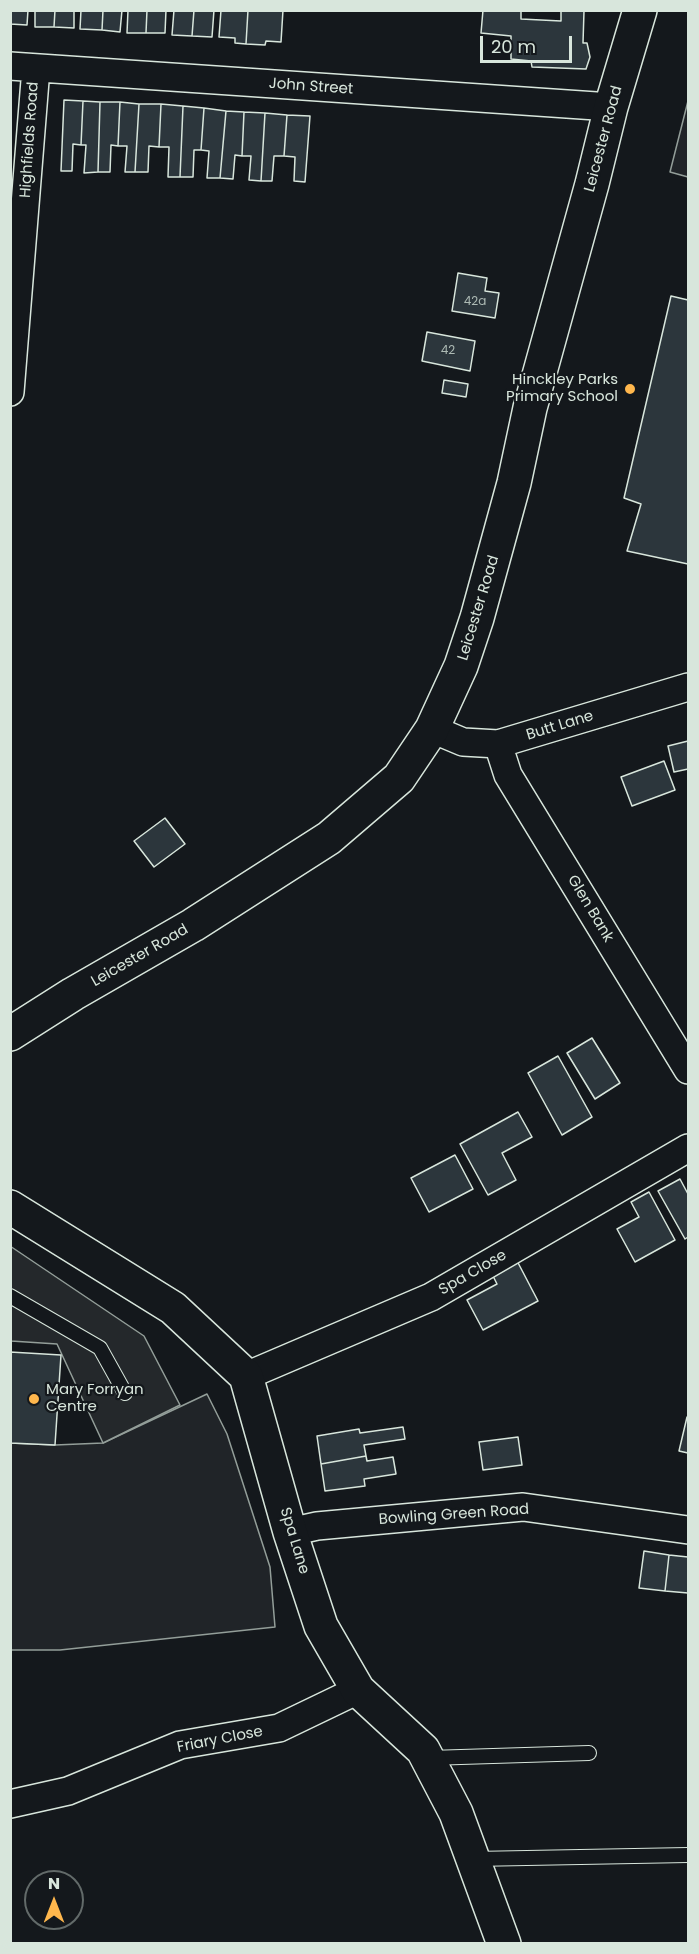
<!DOCTYPE html>
<style>
body{margin:0}
#map{position:relative;width:699px;height:1954px;overflow:hidden;background:#14181c;font-family:Poppins,sans-serif}
canvas{display:block}
.frame{position:absolute;inset:0;border:12px solid #d8e6dc;pointer-events:none}
.north{position:absolute;left:24px;top:1870px;width:60px;height:60px;box-sizing:border-box;background:#14181c;border:2px solid #626a69;border-radius:50%;rotate:0deg;font-size:16px;font-weight:700;line-height:24px;text-align:center;color:#d8e6dc}
.north::after{content:'';display:block;margin:auto;width:21px;height:27px;background:#ffb74d;clip-path:polygon(50% 0,100% 100%,50% 72%,0 100%)}
.scale{position:absolute;left:480px;top:36px;width:92px;height:27px;box-sizing:border-box;border:3px solid #d8e6dc;border-top:0;padding-left:8px;font-size:18px;line-height:21px;white-space:nowrap;color:#d8e6dc;-webkit-text-stroke:4px #14181c;paint-order:stroke}
</style>
<div id="map">
<canvas width="699" height="1954"></canvas>
<div class="frame"></div>
<div class="north">N</div>
<div class="scale">20 m</div>
</div>
<script>
const c = document.querySelector('canvas').getContext('2d');
c.lineJoin = 'round';
function fillPath(path, color) {
  c.fillStyle = color;
  c.fill(path, 'evenodd');
}
function stroke(path, color, width, dash) {
  c.strokeStyle = color;
  c.lineWidth = width;
  c.lineCap = dash ? 'butt' : 'round';
  c.setLineDash(dash || []);
  c.stroke(path);
}
function drawText(font, color, halo, rows, align = 'center') {
  c.font = font + ' Poppins,sans-serif';
  c.lineWidth = 4.5;
  c.setLineDash([]);
  c.textBaseline = 'middle';
  c.strokeStyle = halo;
  c.fillStyle = color;
  for (const [text, x, y, turn = 0] of rows) {
    c.save();
    c.translate(x, y);
    c.rotate((+turn || 0) * Math.PI / 180);
    c.textAlign = isNaN(turn) ? turn : align;
    if (halo) c.strokeText(text, 0, 0);
    c.fillText(text, 0, 0);
    c.restore();
  }
}
const green = new Path2D(`
 M688 101V177L670 172Z
 M207 1394 227 1434 270 1567 275 1627 60 1650H11L10 1443 55 1445 103 1443Z`);
fillPath(green, '#202428');
stroke(green, '#939e99', 1.5);
const parking = new Path2D(`
 M10 1246 144 1336 180 1405 103 1443 57 1344 11 1341Z`);
fillPath(parking, '#24282b');
stroke(parking, '#939e99', 1.5);
const building = new Path2D(`
 M10 10H28L27 25 10 24Z
 M35 10H55L54 27H35Z
 M55 10H74V28L54 27Z
 M81 10H103L102 30 80 29Z
 M103 10H122L120 32 102 30Z
 M128 10H147L146 33H127Z
 M147 10H166L165 33H146Z
 M174 10H194L192 36 172 35Z
 M194 10H214L212 37 192 36Z
 M221 10H248L246 44 235 43V38L219 37Z
 M248 10H283L281 42 266 41 265 45 246 44Z
 M483 10H521V19L561 21V10L584 11 583 43H587L590 57 586 69 532 67 531 61 511 59V36L481 33Z
 M64 100 83 101 81 145 73 144 72 171H61Z
 M83 101 100 102 98 172 84 173 86 145H81Z
 M100 102H120L118 146 111 145 110 172H98Z
 M120 102 139 104 135 172H125L127 146H118Z
 M139 104H161L159 147 149 146 148 172H135Z
 M161 104 183 106 180 177H168L169 147H159Z
 M183 106 204 108 201 150H194L193 177H180Z
 M204 108 226 111 220 178H207L209 151 201 150Z
 M226 111 244 112 242 156 235 155 233 179 220 178Z
 M244 112 265 113 261 181 249 180 251 156H242Z
 M265 113 287 115 284 156H274L272 181H261Z
 M287 115 310 116 305 182 294 181 295 157 284 156Z
 M458 273 487 278 485 291 499 293 495 318 452 311Z
 M671 296 688 300V564L627 551 641 504 624 498Z
 M427 332 475 341 470 371 422 361Z
 M444 380 468 384 466 397 442 393Z
 M688 741V769L674 772 668 746Z
 M664 761 675 790 632 806 621 777Z
 M165 818 185 844 154 867 134 841Z
 M592 1038 620 1083 595 1099 567 1053Z
 M558 1056 592 1117 562 1135 528 1073Z
 M518 1112 532 1137 502 1153 516 1180 488 1195 460 1144Z
 M455 1155 473 1189 429 1212 411 1178Z
 M680 1179 688 1194V1237L685 1239 658 1191Z
 M649 1192 675 1240 635 1262 617 1229 639 1217 631 1202Z
 M515 1257 538 1301 483 1330 467 1300 497 1284 490 1270Z
 M10 1352 61 1355 55 1445 10 1443Z
 M687 1417H688V1453L679 1451Z
 M403 1427 405 1439 364 1445 366 1456 321 1464 317 1436 359 1429 360 1433Z
 M518 1437 522 1465 483 1470 479 1442Z
 M366 1456 367 1461 393 1457 396 1474 364 1479 365 1486 325 1491 321 1464Z
 M644 1551 669 1555 665 1591 639 1588Z
 M669 1555 688 1557V1593L665 1591Z`);
fillPath(building, '#2c363c');
stroke(building, '#d8e6dc', 1.5);
const lane = new Path2D(`
 M10 1296 100 1348 125 1393
 M429 1758 589 1753
 M473 1859 688 1855`);
const street = new Path2D(`
 M10 66 611 107
 M10 392 36 68
 M432 729 463 742 498 744 688 687
 M498 744 508 775 688 1070
 M246 1376 431 1297 688 1148
 M290 1532 317 1526 523 1507 688 1530
 M10 1804 68 1791 180 1745 279 1728 358 1690`);
const secondary = new Path2D(`
 M10 1034 73 994 193 925 329 838 399 778 432 729 461 666 477 618 514 483 530 408 592 184 611 107 640 10
 M10 1207 173 1308 246 1376 290 1532 321 1626 358 1690 423 1750 456 1813 504 1944`);
stroke(lane, '#d8e6dc', 16);
stroke(street, '#d8e6dc', 30);
stroke(secondary, '#d8e6dc', 36);
stroke(lane, '#14181c', 14);
stroke(street, '#14181c', 27);
stroke(secondary, '#14181c', 33);
for (const [x, y, r, color] of [
 [630,389,6,"#ffb74d"],
 [34,1399,6,"#ffb74d"]
]) {
  const dot = new Path2D();
  dot.arc(x, y, r, 0, 2 * Math.PI);
  c.fillStyle = color;
  c.fill(dot);
  stroke(dot, '#14181c', 2);
}
drawText('12px', '#adbab4', null, [
 ["42a",475,302],
 ["42",448,351]
]);
drawText('15px', '#d8e6dc', '#14181c', [
 ["John Street",311,87,4],
 ["Leicester Road",604,139,-75],
 ["Highfields Road",30,140,-86],
 ["Leicester Road",479,608,-73],
 ["Butt Lane",560,726,-17],
 ["Glen Bank",590,909,59],
 ["Leicester Road",140,956,-30],
 ["Spa Close",473,1273,-30],
 ["Bowling Green Road",454,1515,-4],
 ["Spa Lane",294,1541,73],
 ["Friary Close",220,1740,-11]
]);
drawText('15px', '#d8e6dc', '#14181c', [
 ["Hinckley Parks",618,380],
 ["Primary School",618,397],
 ["Mary Forryan",46,1390,"left"],
 ["Centre",46,1407,"left"]
], 'right');
</script>
